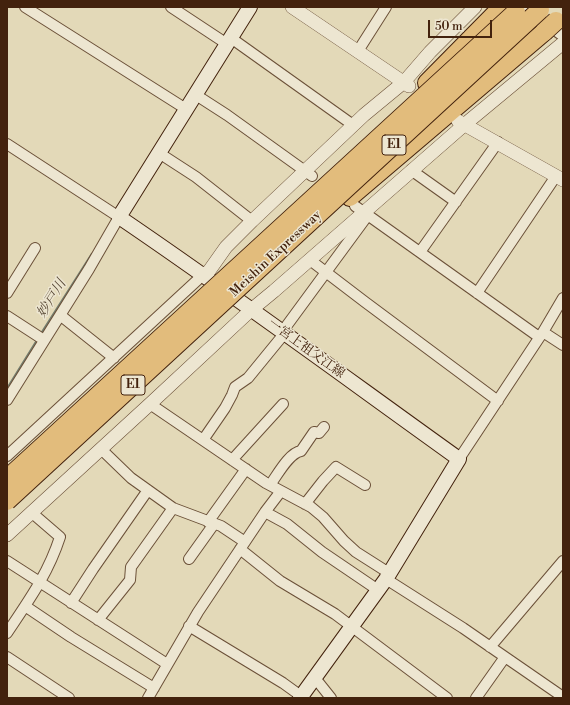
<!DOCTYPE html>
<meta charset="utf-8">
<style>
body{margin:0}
#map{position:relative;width:570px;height:705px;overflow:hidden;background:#e3d9b8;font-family:"Libre Bodoni",serif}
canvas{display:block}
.frame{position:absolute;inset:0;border:8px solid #43220d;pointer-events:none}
.scale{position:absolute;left:428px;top:20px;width:64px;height:18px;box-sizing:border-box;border:2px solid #43220d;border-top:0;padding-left:5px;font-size:12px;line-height:14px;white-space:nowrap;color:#43220d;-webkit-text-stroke:3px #ede6d1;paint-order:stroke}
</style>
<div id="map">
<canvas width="570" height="705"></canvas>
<div class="frame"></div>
<div class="scale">50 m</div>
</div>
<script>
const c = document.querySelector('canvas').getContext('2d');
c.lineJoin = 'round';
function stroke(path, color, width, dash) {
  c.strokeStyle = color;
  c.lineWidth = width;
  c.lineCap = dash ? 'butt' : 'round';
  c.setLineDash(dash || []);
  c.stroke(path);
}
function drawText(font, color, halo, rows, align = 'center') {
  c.font = font + ' "Libre Bodoni","Noto Serif JP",serif';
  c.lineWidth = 3;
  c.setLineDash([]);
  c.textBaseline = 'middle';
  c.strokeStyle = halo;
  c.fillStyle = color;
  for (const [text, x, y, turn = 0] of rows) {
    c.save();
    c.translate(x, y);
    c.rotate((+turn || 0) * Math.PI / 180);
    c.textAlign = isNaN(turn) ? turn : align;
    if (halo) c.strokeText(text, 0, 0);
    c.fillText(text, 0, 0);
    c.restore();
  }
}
stroke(new Path2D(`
 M41 334 92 254
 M7 389 38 339`), '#747d6e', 2.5);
const minor = new Path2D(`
 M25 7 186 109
 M171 7 227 44
 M522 7 563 36
 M231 38 353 125
 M358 51 386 7
 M196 95 227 115 312 176
 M7 144 119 217 89 269 7 400
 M159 153 196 177 252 221
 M411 170 456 202
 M355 206 539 337
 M420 252 498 142
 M310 260 365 302 498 401
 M7 293 35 248
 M477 293 556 176
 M60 315 114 358
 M7 316 44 340
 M282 332 368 215
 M543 332 563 345
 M150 404 266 483 311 507 323 517 344 541 356 552 389 573
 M203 440 225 408 232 395 235 387 248 378 284 334
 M101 449 131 478 173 508 221 526 245 542
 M7 456 204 274
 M459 459 543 332 563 298
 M232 460 283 404
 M270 485C278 474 289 453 301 451L314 432 319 433 324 427
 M305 504 323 481 336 467 365 485
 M265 512 287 524 322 552 378 590
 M208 522 246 469
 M240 549 280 581 335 614 447 698
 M189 559 214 524
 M7 561 167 664
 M386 579 463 628 563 697
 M71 603 93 569 148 490
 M25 606 71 637 154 688
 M98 620 130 580 131 567 173 508
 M189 626 283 683 301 696
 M7 633C29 600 48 574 60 537L31 512
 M490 647 563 561
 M7 657 69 698
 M315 678 331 698
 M148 698 198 612 265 512 281 491
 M476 698 505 657`);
const tertiary = new Path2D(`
 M292 7 409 86
 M458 121 563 180
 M204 274 209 271 226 247 252 221 364 115 404 82 430 52 475 7
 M7 535 150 404 251 310 274 291 464 125 563 43`);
const secondary = new Path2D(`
 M250 7 119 217C234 295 346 378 459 459L386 579 300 698`);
const motorway = new Path2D(`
 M427 83 502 7
 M350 197 544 32`);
stroke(minor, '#6b5038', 12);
stroke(tertiary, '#6b5038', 14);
stroke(secondary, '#43220d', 16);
stroke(motorway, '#43220d', 20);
stroke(minor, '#ede6d1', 10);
stroke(tertiary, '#ede6d1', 13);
stroke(secondary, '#ede6d1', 14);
stroke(motorway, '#e2bc7c', 18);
const motorwayBridge = new Path2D(`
 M544 32 556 21
 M7 479 516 12
 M7 501 540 10`);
stroke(motorwayBridge, '#43220d', 20, []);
stroke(motorwayBridge, '#e2bc7c', 18);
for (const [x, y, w] of [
 [394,145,24],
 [133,385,24]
]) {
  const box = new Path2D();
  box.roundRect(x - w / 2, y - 10, w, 20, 3);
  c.fillStyle = '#ede6d1';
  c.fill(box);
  stroke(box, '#43220d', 1);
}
drawText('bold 12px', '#43220d', null, [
 ["E1",394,145],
 ["E1",133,385]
]);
drawText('13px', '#43220d', '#ede6d1', [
 ["Meishin Expressway",276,254,-43],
 ["一宮上祖父江線",306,349,36]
]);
drawText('italic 14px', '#584835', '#ede6d1', [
 ["妙戸川",52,299,-58]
]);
</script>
